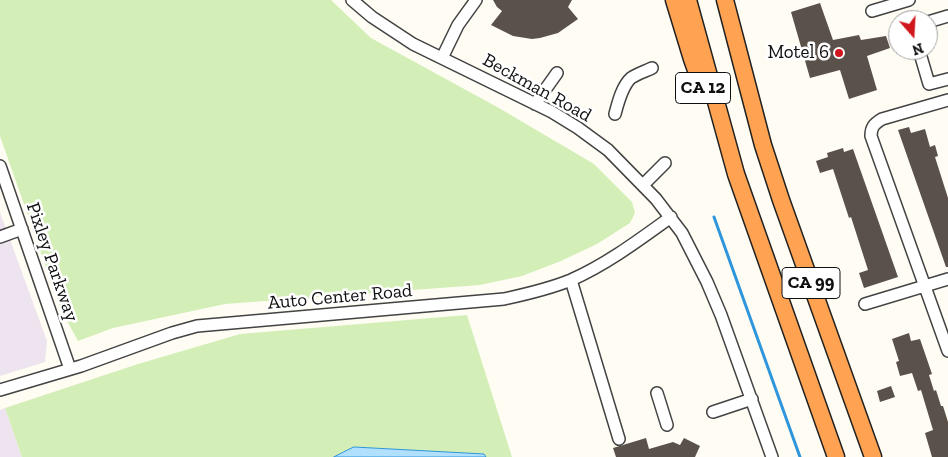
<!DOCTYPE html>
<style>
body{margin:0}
#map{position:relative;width:948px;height:457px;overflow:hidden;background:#fffdf3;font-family:"Zilla Slab",serif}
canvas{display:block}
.north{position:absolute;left:888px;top:10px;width:50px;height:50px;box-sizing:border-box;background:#fff;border:1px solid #9f9f9f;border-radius:50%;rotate:161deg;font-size:14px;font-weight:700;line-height:20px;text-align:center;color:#101010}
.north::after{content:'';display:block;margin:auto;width:18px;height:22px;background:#d1171e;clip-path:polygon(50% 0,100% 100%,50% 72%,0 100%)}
</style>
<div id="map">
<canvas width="948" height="457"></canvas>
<div class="north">N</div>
</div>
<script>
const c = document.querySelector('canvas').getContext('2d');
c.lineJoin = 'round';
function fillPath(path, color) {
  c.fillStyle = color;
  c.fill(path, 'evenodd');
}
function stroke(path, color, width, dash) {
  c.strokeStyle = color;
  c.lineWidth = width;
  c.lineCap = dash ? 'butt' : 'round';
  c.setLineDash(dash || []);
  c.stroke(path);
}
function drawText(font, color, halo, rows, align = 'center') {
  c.font = font + ' "Zilla Slab",serif';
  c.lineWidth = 5;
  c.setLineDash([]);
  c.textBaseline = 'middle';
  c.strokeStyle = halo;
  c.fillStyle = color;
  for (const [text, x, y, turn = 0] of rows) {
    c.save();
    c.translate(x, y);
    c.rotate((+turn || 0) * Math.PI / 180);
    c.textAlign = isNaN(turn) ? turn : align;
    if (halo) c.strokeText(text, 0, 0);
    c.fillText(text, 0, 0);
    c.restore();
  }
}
fillPath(new Path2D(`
 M0 212 47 341 45 362 0 376Z
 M5 408 22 457H0V410Z`), '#eee4ef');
fillPath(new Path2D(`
 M0 0H331L371 38 499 108 594 164 632 202 635 213 630 223 597 244 561 261 522 276 480 285 225 304 113 328 78 341 61 310 0 136Z
 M467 315 512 457H22L5 408 138 364 240 334Z`), '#d3efb7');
const water = new Path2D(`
 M354 447 484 454 486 457H334Z`);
fillPath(water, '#b1e0fd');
stroke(water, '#2f96dc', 1);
stroke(new Path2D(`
 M714 217 800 457`), '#2f96dc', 3);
fillPath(new Path2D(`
 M493 0H572L568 7 578 19 558 33 540 38 532 39 513 36 491 25 502 11 497 7Z
 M820 3 833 40 859 35 861 40 886 36 890 48 867 56 877 90 849 99 840 70 810 78 791 12Z
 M909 127 911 133 925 129 930 147 935 145 938 156 935 157 948 198V267H946L898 130Z
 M843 148 844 152 853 149 898 277 864 288 859 273 868 270 851 217 849 218 833 169 820 173 816 161 828 157 827 153Z
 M909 333 911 341 920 339 932 374 929 375 934 391 936 390 941 406H943L948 422V457H932L925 433 933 430 921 390 918 391 912 373 900 376 896 362 899 361 892 339Z
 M891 386 895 397 880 402 877 391Z
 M646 438 649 449 673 442 680 445 684 438 700 446 695 457H616L613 448Z`), '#5a514b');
const minor = new Path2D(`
 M352 0 372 17 413 44 552 112 578 128 608 150 656 199 682 233 707 282 721 315 772 457
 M872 11 909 0
 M928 22 948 16
 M919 50 929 84 948 79
 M442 58 458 25 476 0
 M948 100 882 119C874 124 871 127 871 136L948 351
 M535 104 557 73
 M615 114C618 103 622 86 631 78 637 74 646 71 652 68
 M0 166 70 369
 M643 185 665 163
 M0 237 22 229
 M571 280 619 439
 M865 304 948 279
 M0 390 81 366 172 333 197 326 504 299C527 294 549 289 571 280 607 264 639 240 671 217
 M657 393 667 425
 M713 412 752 399`);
const highway = new Path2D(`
 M674 0 692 59 701 84
 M688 0 736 174 836 457
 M725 0 763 145 781 200 873 457`);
stroke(minor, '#434343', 14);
stroke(highway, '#212121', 19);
stroke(minor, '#fff', 11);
stroke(highway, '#ffa251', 16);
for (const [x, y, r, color] of [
 [839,53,5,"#d1171e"]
]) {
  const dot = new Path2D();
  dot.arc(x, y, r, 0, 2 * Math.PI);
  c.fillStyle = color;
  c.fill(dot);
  stroke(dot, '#fff', 2);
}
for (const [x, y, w] of [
 [703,88,55],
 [811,283,58]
]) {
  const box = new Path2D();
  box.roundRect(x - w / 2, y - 15.5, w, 31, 4);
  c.fillStyle = '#fff';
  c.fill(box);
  stroke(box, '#101010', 1);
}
drawText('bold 18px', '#101010', null, [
 ["CA 12",703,88],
 ["CA 99",811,283]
]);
drawText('19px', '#101010', '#fff', [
 ["Motel 6",829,53]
], 'right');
drawText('19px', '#101010', '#fff', [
 ["Beckman Road",537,88,29],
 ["Pixley Parkway",52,262,71],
 ["Auto Center Road",340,297,-5]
]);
</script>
